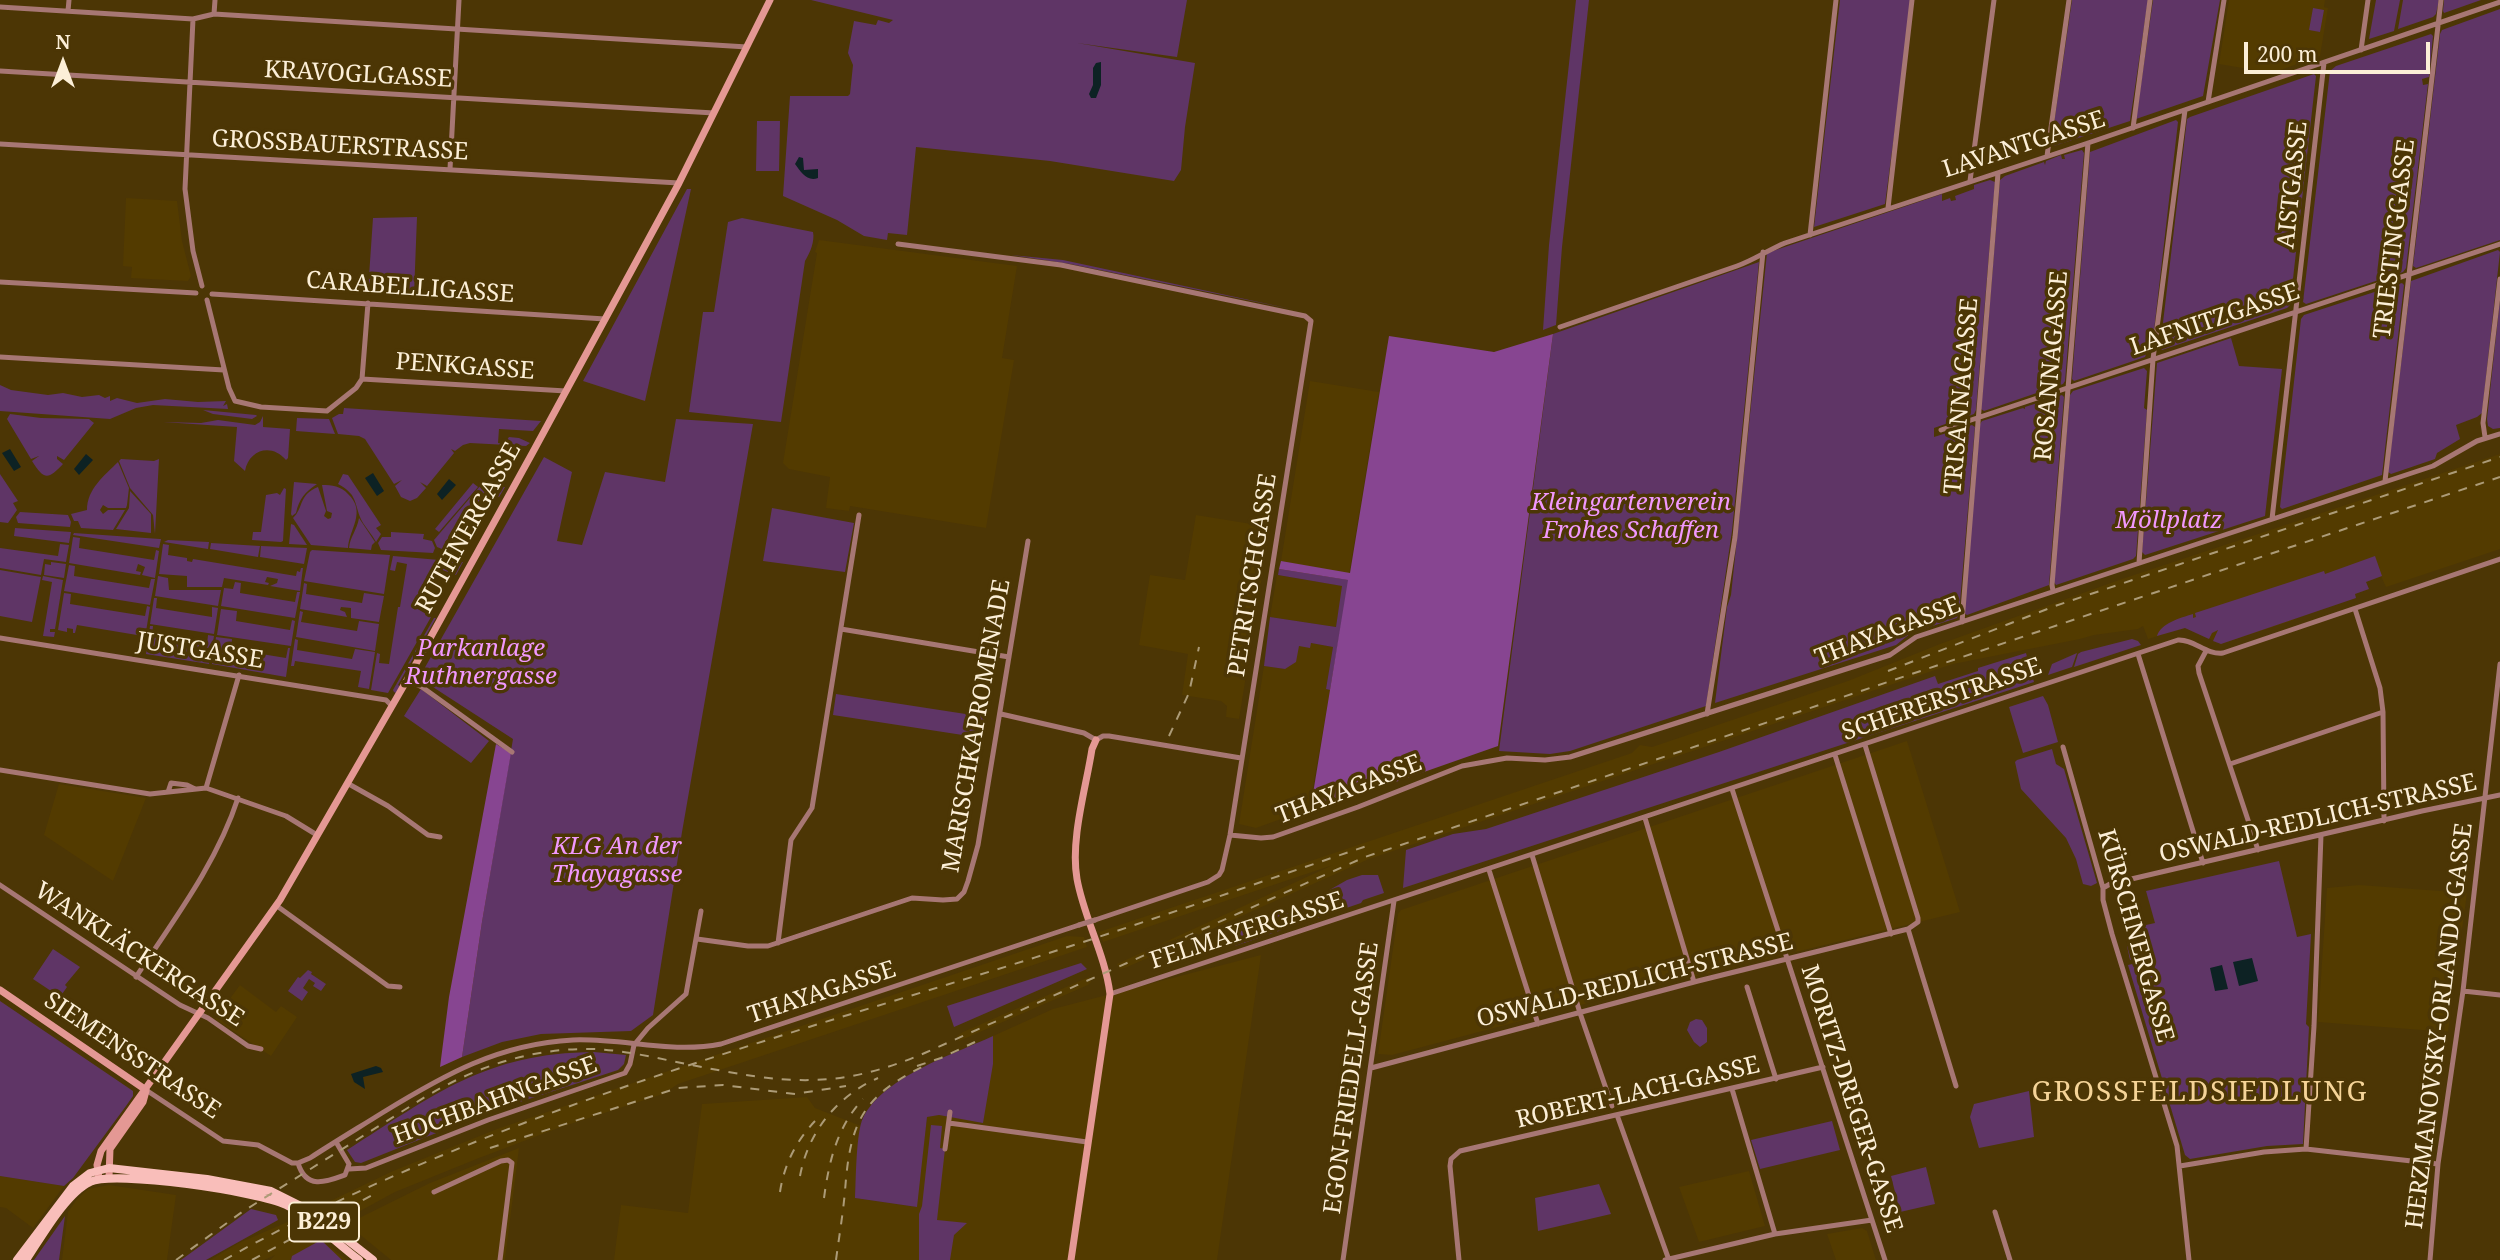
<!DOCTYPE html>
<meta charset="utf-8">
<style>
body{margin:0}
#map{position:relative;width:2500px;height:1260px;overflow:hidden;background:#4c3605;font-family:"Noto Serif",serif}
canvas{display:block}
.north{position:absolute;left:28px;top:28px;width:70px;height:70px;-webkit-text-stroke:5px #4c3605;paint-order:stroke;rotate:0deg;font-size:19px;font-weight:700;line-height:28px;text-align:center;color:#fcefd7}
.north::after{content:'';display:block;margin:auto;width:24px;height:32px;background:#fcefd7;clip-path:polygon(50% 0,100% 100%,50% 72%,0 100%)}
.scale{position:absolute;left:2244px;top:42px;width:186px;height:32px;box-sizing:border-box;border:4px solid #fcefd7;border-top:0;padding-left:9px;font-size:21px;line-height:24px;white-space:nowrap;color:#fcefd7;-webkit-text-stroke:5px #4c3605;paint-order:stroke}
</style>
<div id="map">
<canvas width="2500" height="1260"></canvas>
<div class="north">N</div>
<div class="scale">200 m</div>
</div>
<script>
const c = document.querySelector('canvas').getContext('2d');
c.lineJoin = 'round';
function fillPath(path, color) {
  c.fillStyle = color;
  c.fill(path, 'evenodd');
}
function stroke(path, color, width, dash) {
  c.strokeStyle = color;
  c.lineWidth = width;
  c.lineCap = dash ? 'butt' : 'round';
  c.setLineDash(dash || []);
  c.stroke(path);
}
function drawText(font, color, halo, rows, align = 'center') {
  c.font = font + ' "Noto Serif",serif';
  c.lineWidth = 7;
  c.setLineDash([]);
  c.textBaseline = 'middle';
  c.strokeStyle = halo;
  c.fillStyle = color;
  for (const [text, x, y, turn = 0] of rows) {
    c.save();
    c.translate(x, y);
    c.rotate((+turn || 0) * Math.PI / 180);
    c.textAlign = isNaN(turn) ? turn : align;
    if (halo) c.strokeText(text, 0, 0);
    c.fillText(text, 0, 0);
    c.restore();
  }
}
fillPath(new Path2D(`
 M2229 0H2325L2324 7 2328 8 2320 56 2272 73 2219 64Z
 M126 198 177 201 182 241 191 276 188 281 131 278 132 267 123 266Z
 M819 240 1017 266 1002 358 1014 360 986 528 850 506 849 511 826 508 830 477 789 469 783 463 817 253 815 252Z
 M1310 381 1379 392 1349 574 1281 561Z
 M2500 454V549L2386 587 2381 576 2366 582 2369 589 2355 594V596L2293 618 2294 620 2221 644 2185 628 2148 639 2143 626 2138 629 2094 635 2080 639 1953 664 1369 859 1125 968 1120 969 1117 964 1333 865 1112 939 1103 942 1099 932 1632 753 1640 745 1652 747 1848 681 1940 644 2122 579Z
 M1196 515 1270 527 1239 719 1226 717 1227 706 1221 701 1182 695 1188 654 1139 645 1150 575 1185 580Z
 M1277 575 1343 586 1336 627 1270 617Z
 M1311 643 1333 647 1326 689 1330 690 1309 809 1256 828 1239 824 1264 666 1285 669 1299 646Z
 M1907 741 1960 912 1611 997 1392 1055 1378 1054 1398 914 1401 910Z
 M59 784 146 798 113 881 44 835Z
 M2359 885 2467 893 2448 1032 2318 1022 2327 888Z
 M1067 936 1084 937 1087 947 678 1084 663 1094 561 1127 479 1158 395 1192 340 1222 320 1206 393 1171 497 1129Z
 M1261 955 1217 1260H614L621 1205 688 1213 702 1104 807 1097 815 1108 861 1126 855 1198 916 1207 927 1117 939 1115 956 1117 993 1064V1036L1053 1009Z
 M1089 977 1091 982 1088 985 959 1041 957 1036 963 1032Z
 M240 985 276 1012 281 1006 297 1017 271 1056 215 1019Z
 M519 1148 505 1260H391L347 1224 430 1183Z
 M1749 1171 1765 1226 1699 1242 1679 1187Z
 M0 1176 64 1186 33 1228 6 1208 0 1207Z
 M109 1185 176 1195 167 1260H62L68 1212 77 1199 88 1189Z
 M292 1220 317 1242 321 1240 347 1260H270L275 1255 264 1260H210L239 1243Z
 M1862 1228 1867 1231 1876 1260H1836L1827 1234Z`), '#533b00');
fillPath(new Path2D(`
 M811 0H1187L1177 57 1077 43 1195 63 1185 127 1181 170 1174 181 1050 161 916 147 907 235 888 233 887 240 864 236 837 220 783 196 790 96H848L850 94 853 65 848 53 854 21 876 25 878 20 889 23 893 20Z
 M1576 0H1589L1562 247 1556 325 1543 330 1549 245Z
 M1840 0H1912L1885 204 1814 227Z
 M2072 0H2148L2130 121 2054 146 2051 144Z
 M2153 0H2220L2203 96 2136 119Z
 M2376 0H2400L2394 31 2369 39Z
 M2403 0H2439L2436 14 2433 17 2398 29Z
 M2444 0H2481L2444 13 2443 11Z
 M2313 8 2324 10 2320 32 2309 30Z
 M2500 9V240L2416 268 2413 266 2440 34 2442 30Z
 M2431 34 2433 36 2429 77 2422 79 2423 85 2428 84 2406 268 2403 272 2306 304 2303 302 2330 71 2336 66Z
 M2314 74 2316 76 2290 305 2287 308 2162 350 2160 348 2187 119 2190 117Z
 M2176 120 2178 122 2152 348 2148 349 2145 357 2074 381 2072 379 2090 152Z
 M757 121H780L779 171H756Z
 M2082 150 2084 153 2065 381 2063 384 1984 411 1981 409 2000 180 2005 176 2044 162 2045 165 2046 161 2061 155 2062 159H2065L2064 155Z
 M1990 180 1995 182 1976 410 1974 414 1934 428V437L1972 425 1975 427 1959 614 1957 618 1911 633 1896 645 1715 703 1727 607 1731 595 1767 253 1942 194V201L1950 198 1951 201 1956 200 1955 196 1974 189V185Z
 M687 189H691L645 401 583 381Z
 M417 217 414 294 368 291 373 218Z
 M742 218 813 232C815 241 810 253 805 261L781 422 689 412 703 312H714L728 222Z
 M2498 250 2500 252 2482 413 2477 417 2456 425 2460 439 2437 453 2435 459 2391 474 2388 472 2411 281Z
 M1011 255 1063 260 1296 310 1070 264Z
 M1759 262 1732 531 1706 706 1570 751 1550 754 1499 751 1553 334Z
 M2402 283 2404 285 2382 475 2282 509 2280 507 2301 319 2304 315Z
 M2500 299V428L2493 429 2488 426 2487 419Z
 M2231 338 2239 366 2282 369 2265 516 2145 555 2142 552 2157 363Z
 M2144 368 2147 371 2144 408 2147 410 2136 556 2133 559 2056 585 2054 582 2070 395 2073 391Z
 M0 385 11 390 48 395 63 393 82 397 99 395 105 398 110 396V401L117 398 137 403 165 399 198 402 226 401 223 406 227 404 228 409 153 405 136 408 110 419 0 411Z
 M2062 395 2064 397 2049 585 1967 615 1964 613 1980 424 1982 421 2023 408 2025 409V407Z
 M344 408 541 421 533 431 499 429 498 443 504 444 509 437 519 438 530 443 526 446 470 443 463 445 455 451 451 449 454 453 427 486 420 482 426 488 417 498 410 501 401 497 395 486 402 480 394 484 365 439 359 436 338 434 332 418 339 414H343Z
 M203 410 256 415 257 416 252 419 213 414Z
 M10 414 41 418 89 419 94 423 64 460 57 456V459L63 464C48 480 44 480 32 461L39 456 31 459 7 419Z
 M263 416V427L290 429 288 458 286 460C272 443 249 449 245 471L234 461 237 427 163 422 201 423 218 420 255 425 260 422Z
 M297 418 329 419 335 434 296 431Z
 M676 419 753 424 682 832 653 1015 631 1031 541 1034 502 1042 462 1057 482 922 513 739 419 678 544 457 572 472 557 541 582 545 605 472 665 482Z
 M121 459 154 461 159 459 155 534 153 515 130 488 119 461Z
 M118 462 129 488 127 505 126 508H108L103 505 100 510 103 514 108 510H125L113 530 81 528 78 521H74L71 514 87 510C87 489 104 476 118 462Z
 M0 474 18 501 13 503 17 510 8 523 0 522Z
 M343 474 348 475 381 525 376 528 381 534 376 542C372 534 363 525 360 517 354 500 356 494 338 484Z
 M294 482 317 484C305 492 299 499 296 513L292 516 291 514Z
 M473 483 478 487 439 532 435 529Z
 M322 485C332 485 341 486 348 494 367 512 349 529 348 548L311 545 293 518C304 508 298 495 318 487L326 511 324 516 328 519 331 518 332 513 327 511Z
 M481 485 505 487 499 497 485 494 445 542 450 554H442V549L437 547 434 540Z
 M284 488 286 489 283 541 281 542 252 540 253 532H261L266 495 277 493 280 495Z
 M130 491 151 514V533L116 529 129 508Z
 M772 508 854 523 845 572 763 561Z
 M20 512 68 515 71 522 70 527 18 523 16 517Z
 M359 518 375 542 372 545 371 550 349 548C350 537 357 530 359 518Z
 M291 524 294 525 307 545 289 544Z
 M15 528 71 532 69 543 14 536Z
 M391 532 424 534 423 539 432 541 435 548 433 553 381 550 378 543 382 537H391Z
 M74 533 160 539H161L159 548 73 535Z
 M73 537 80 538 79 548 154 560 156 550 159 551 155 578 142 575 145 567 138 564 136 571 141 572 140 575 69 563Z
 M168 540 209 542 208 549 164 542Z
 M211 543 260 546 258 557 210 549Z
 M60 544 69 545 66 562 44 559 41 575 0 568V548L58 556Z
 M163 544 169 545 168 555 187 558V561L192 562 193 559 296 576 297 571 300 572 301 568H303L300 591 270 586 277 583 278 579 267 577 265 582 269 583 268 585 224 578 222 587H187V576L159 574Z
 M261 546 307 548 304 564 260 557Z
 M312 550 390 555 384 594 304 581 310 552Z
 M393 556 463 562 456 575 440 569 416 608 431 617 388 693 371 690 377 653 380 654 379 663 389 664 398 607H400L407 564 397 562 395 571 390 570Z
 M2375 556 2382 576 2366 582 2369 589 2355 594 2356 598 2221 644 2213 641 2218 630 2212 633 2209 639 2185 628 2157 636C2161 623 2180 618 2193 614V618L2196 617 2195 613 2324 571 2325 574Z
 M51 562 66 564 64 578 44 575 45 564 51 565Z
 M69 565 75 566 74 576 149 588 151 579H155L150 605 64 591Z
 M1279 569 1349 580 1330 690 1326 689 1333 647 1311 643 1310 648 1299 646 1296 662 1285 669 1264 666 1270 617 1336 627 1342 586 1278 575Z
 M0 570 41 577 32 622 0 616Z
 M43 576 63 580 55 629H50V632H55L54 637 43 636 52 582 42 580Z
 M158 576 168 578 169 590H221L218 606 155 596Z
 M235 582 241 583 240 593 295 602 297 592H300L295 618 221 606 224 588 233 589Z
 M304 583 307 584 306 594 362 603 364 593 384 596 379 622 351 618V608L341 607 340 610 345 612 347 617 300 609Z
 M64 593 71 594 70 604 145 616 147 606 150 607 144 644 143 636 77 625 75 633H73V629L67 628V632L58 630Z
 M154 598H157L156 608 212 617V607L218 608 214 634 150 624Z
 M221 609 237 611 236 621 290 630 292 620 295 621 291 646 217 635Z
 M300 611 303 612 301 622 357 631 359 621 379 624 375 651 296 637Z
 M434 618H436L398 685 400 686 396 693 394 692 393 690Z
 M150 626H153L152 636 207 645 208 635 214 636 209 664 146 654Z
 M216 637 232 639 231 649 286 658 288 648H290L286 677 212 664Z
 M295 639 298 640 297 650 352 659 355 649 375 652 369 689 358 687 361 671 295 661 294 666H291Z
 M2132 639 2138 641 2141 645 2074 667 2078 654 2081 652Z
 M2026 653 2034 682 1403 888 1406 850 1453 834 1486 829 1719 752 1935 676 1938 684 1978 671V668Z
 M2077 653 2072 667 2048 675 2052 664Z
 M421 689 489 741 471 763 404 716Z
 M836 694 985 717 982 738 833 715Z
 M2043 696 2048 705 2058 742 2023 753 2009 707Z
 M2052 749 2056 764 2064 769 2097 883 2091 886 2083 884 2076 859 2066 838 2021 789 2015 762 2017 760Z
 M2279 861 2297 937 2311 934 2306 1024 2309 1027 2303 1144 2267 1146 2190 1159 2185 1155 2128 965 2150 960 2155 984H2158L2152 955 2130 960 2127 946 2149 941 2148 937 2140 939 2137 927 2155 923 2146 891Z
 M1362 875H1378L1384 893 1363 900 1361 903 1235 946V934L1275 914 1289 913 1347 880Z
 M53 949 80 967 65 985 67 987 60 997 33 979Z
 M1081 963 1087 969 954 1027 947 1006Z
 M308 970 312 972 311 974 326 984 321 991 313 986 315 983 309 979 303 988 308 992 302 1001 288 991 298 977 300 978Z
 M0 1001 133 1091V1096L126 1106 73 1178 64 1186 0 1176Z
 M1696 1019 1702 1020 1707 1028V1042L1700 1047 1694 1042 1687 1030 1690 1022Z
 M993 1036V1064L983 1123 939 1115 927 1117 917 1207 855 1198C856 1180 856 1132 863 1118 883 1077 954 1054 993 1036Z
 M594 1052 626 1055 624 1064 618 1070 489 1112 361 1163 355 1162 347 1150C434 1095 485 1053 594 1052Z
 M2029 1091 2034 1137 1979 1148 1970 1117 1974 1104Z
 M1832 1121 1840 1150 1760 1169 1751 1140Z
 M931 1125 942 1126 940 1148 945 1149 937 1220 967 1223 954 1235 950 1260H919V1214L922 1206Z
 M1926 1167 1935 1204 1900 1212 1891 1176Z
 M1599 1184 1611 1214 1538 1231 1535 1198Z
 M251 1209 276 1215 278 1220 206 1260H181Z
 M65 1216 59 1260H34Z
 M321 1240 342 1260H291L292 1256Z`), '#5f3566');
fillPath(new Path2D(`
 M1553 334 1498 746 1310 812 1348 580 1279 569 1281 561 1350 573 1389 336 1494 352Z
 M496 744 511 753 482 922 462 1057 440 1067 449 997Z`), '#874591');
fillPath(new Path2D(`
 M1101 62V85L1096 98H1091L1089 94 1093 85V68L1096 63Z
 M799 157 803 158 804 170 818 169V178C807 182 801 172 795 164Z
 M10 449 21 467 14 471 2 453Z
 M86 454 93 460 79 475 74 469Z
 M373 473 384 491 377 496 365 478Z
 M449 479 456 485 442 500 437 494Z
 M2252 958 2258 981 2239 986 2233 962Z
 M2222 965 2228 989 2215 991 2210 968Z
 M376 1066 381 1068 383 1072 363 1077 365 1089 354 1082 351 1074Z`), '#0d2224');
stroke(new Path2D(`
 M0 7 193 19 214 14 747 47
 M68 11 69 0
 M214 14 215 0
 M193 19 185 189 193 251 202 286
 M2361 50 2368 0
 M0 71 714 113
 M2208 102 2224 0
 M2133 128 2150 0
 M0 144 679 183
 M2047 156 2069 0
 M450 169 459 0
 M1970 181 1994 0
 M1888 208 1912 0
 M1810 235 1836 0
 M898 244 1061 265 1305 316 1311 321 1230 835 1222 870 1219 875 1208 882 1095 920
 M0 282 196 293
 M212 294 605 319
 M207 300 229 388 235 401 261 407 327 411 356 388 362 379 368 303
 M1560 327 1737 266C1754 260 1768 250 1785 243L2088 143 2500 2
 M0 357 224 370
 M362 379 566 391
 M1941 430 2500 244
 M2485 437 2483 423 2500 279
 M2385 481 2441 0
 M2272 519 2324 63
 M2139 563 2153 359 2185 110
 M2053 591 2052 585 2088 143
 M2355 609 2380 688 2383 712 2384 821
 M1962 622 1998 173
 M841 629 1009 657
 M0 638 386 700 391 705
 M2206 651 2198 666 2199 673 2258 850
 M2138 654 2203 863
 M407 680 422 687 512 752
 M1001 714 1084 733 1096 740 1103 736H1109L1241 758
 M1707 714 1735 537 1763 252
 M2063 747 2103 888V900L2112 934 2177 1146 2189 1260
 M1835 755 1891 934
 M2230 764 2383 712
 M0 770 150 794 206 788 286 816 317 835
 M347 783 388 806 428 835 440 837
 M206 788 239 675
 M1732 789 1885 1260
 M168 792 171 783 187 785 195 789
 M1645 818 1694 982
 M1230 835 1261 838 1273 837 1358 807 1462 766 1507 758 1545 760 1570 757 1890 655 1916 637 2433 466 2477 441 2500 434
 M1532 855 1580 1013 1612 1106
 M1489 870 1538 1024
 M0 885 180 1005 208 1018 248 1046 261 1049
 M2103 888 2110 884 2422 811 2500 795
 M277 906 388 986 400 987
 M1908 929 1956 1086
 M697 939 748 946H768L912 898 943 900 957 899 964 892 968 881 978 845 1028 541
 M778 943 791 840 812 808 859 515
 M136 977C173 921 217 863 238 798
 M1747 987 1776 1079
 M2463 991 2500 995
 M1110 994 2178 640C2194 639 2206 655 2223 653L2500 559
 M634 1045 648 1028 686 994 701 911
 M1371 1068 1698 981 1908 929 1918 922V918L1865 745
 M1732 1089 1775 1234
 M146 1090 223 1141 258 1145 292 1163H298L310 1158C333 1143 358 1128 382 1113 444 1075 498 1044 573 1040 623 1038 671 1054 721 1044L1079 925
 M1617 1115 1669 1260
 M949 1123 1087 1142
 M945 1149 950 1112
 M2306 1149 2314 1026 2321 835
 M298 1163C306 1190 326 1182 345 1175L349 1164 336 1142
 M2180 1166 2264 1152 2306 1149 2438 1164
 M349 1169 366 1168 488 1120 625 1073 630 1064 634 1045
 M434 1192 501 1161 508 1160 512 1163 500 1260
 M1995 1212 2010 1260
 M1343 1260 1394 901
 M1459 1260 1450 1166 1451 1159 1460 1151 1823 1067
 M1665 1260 1775 1234 1872 1220
 M2430 1260 2438 1164 2463 991 2500 664`), '#a77774', 5);
stroke(new Path2D(`
 M0 990 146 1090
 M109 1177 110 1149 143 1102 146 1091
 M99 1178 97 1165 101 1151 280 900 407 680 534 450 679 183 770 0
 M1071 1260 1110 994C1105 954 1084 918 1077 879 1070 840 1086 788 1092 749L1096 740`), '#e49894', 7);
stroke(new Path2D(`
 M17 1260 73 1186 90 1173 109 1168 207 1179 271 1191 309 1210 373 1260
 M26 1260C41 1238 66 1193 90 1182 114 1170 260 1192 286 1205 312 1218 335 1242 359 1260`), '#f9beba', 8);
stroke(new Path2D(`
 M1888 671 2055 606 2500 457
 M1169 736 1189 693 1199 647
 M917 1066 941 1058 975 1042
 M490 1148 678 1088 723 1085 795 1094 846 1086
 M800 1176C808 1132 837 1096 878 1078
 M780 1192C784 1165 796 1141 815 1121
 M824 1198C829 1161 837 1127 863 1099
 M176 1260 242 1212 425 1097C477 1066 532 1048 592 1049 624 1050 656 1058 687 1064 782 1083 835 1092 927 1052L1365 857 2500 477
 M224 1260C456 1130 718 1055 972 977 1105 937 1236 890 1367 846
 M252 1260 378 1192
 M836 1260C839 1237 843 1214 845 1191 850 1122 862 1096 926 1065`), '#ac9b77', 2, [9, 9]);
stroke(new Path2D(`
 M1079 925 1095 920`), '#a77774', 5);
for (const [x, y, w] of [
 [324,1222,70]
]) {
  const box = new Path2D();
  box.roundRect(x - w / 2, y - 19.5, w, 39, 5);
  c.fillStyle = '#4c3605';
  c.fill(box);
  stroke(box, '#fcefd7', 2);
}
drawText('bold 23px', '#fcefd7', null, [
 ["B229",324,1222]
]);
drawText('24px', '#fcefd7', '#4c3605', [
 ["KRAVOGLGASSE",358,75,3],
 ["LAVANTGASSE",2024,145,-18],
 ["GROSSBAUERSTRASSE",340,146,3],
 ["AISTGASSE",2293,185,-84],
 ["TRIESTINGGASSE",2395,239,-83],
 ["CARABELLIGASSE",410,288,4],
 ["LAFNITZGASSE",2215,320,-19],
 ["ROSANNAGASSE",2052,366,-85],
 ["PENKGASSE",465,367,4],
 ["TRISANNAGASSE",1962,396,-85],
 ["RUTHNERGASSE",469,528,-61],
 ["PETRITSCHGASSE",1253,575,-81],
 ["THAYAGASSE",1888,632,-21],
 ["JUSTGASSE",200,651,9],
 ["SCHERERSTRASSE",1942,700,-19],
 ["MARISCHKAPROMENADE",977,726,-80],
 ["THAYAGASSE",1349,790,-21],
 ["OSWALD-REDLICH-STRASSE",2318,819,-13],
 ["FELMAYERGASSE",1247,931,-18],
 ["KÜRSCHNERGASSE",2135,936,74],
 ["WANKLÄCKERGASSE",139,955,33],
 ["OSWALD-REDLICH-STRASSE",1635,981,-14],
 ["THAYAGASSE",822,993,-18],
 ["HERZMANOVSKY-ORLANDO-GASSE",2440,1026,-83],
 ["SIEMENSSTRASSE",132,1056,34],
 ["EGON-FRIEDELL-GASSE",1352,1078,-82],
 ["ROBERT-LACH-GASSE",1638,1093,-13],
 ["MORITZ-DREGER-GASSE",1851,1099,72],
 ["HOCHBAHNGASSE",495,1101,-20]
]);
drawText('italic 24px', '#f198fd', '#4c3605', [
 ["Kleingartenverein",1631,503],
 ["Frohes Schaffen",1631,531],
 ["Möllplatz",2169,521],
 ["Parkanlage",481,649],
 ["Ruthnergasse",481,677],
 ["KLG An der",617,847],
 ["Thayagasse",617,875]
]);
c.letterSpacing = '2px';
drawText('28px', '#f5d498', '#4c3605', [
 ["GROSSFELDSIEDLUNG",2200,1093]
]);
c.letterSpacing = '0px';
</script>
